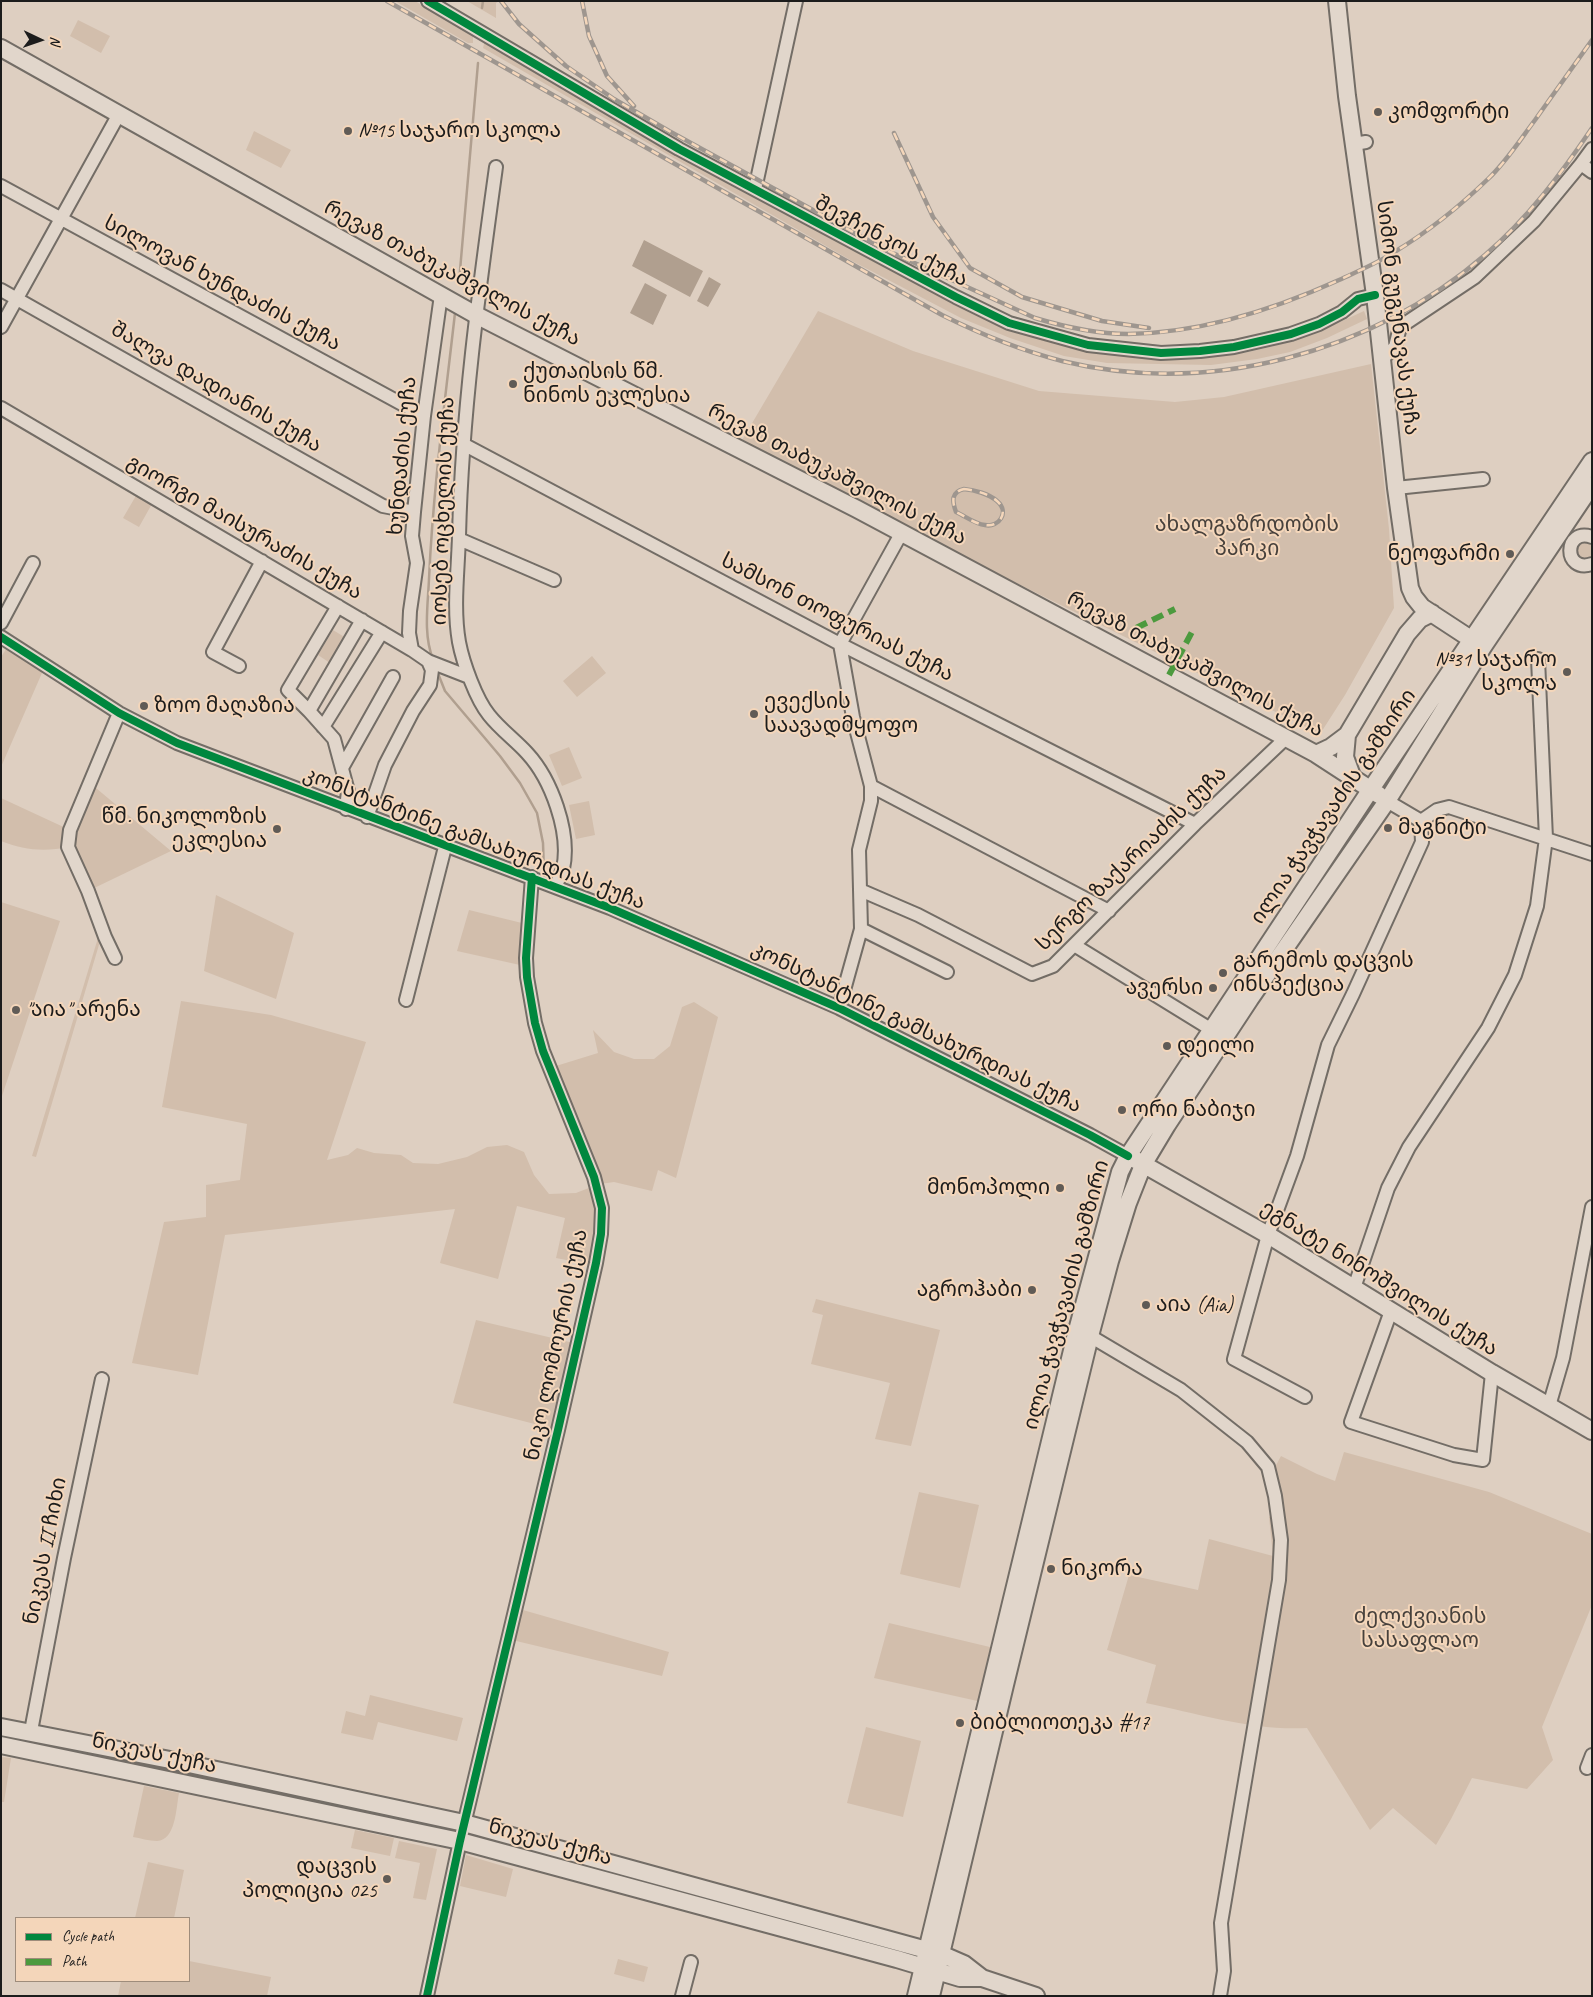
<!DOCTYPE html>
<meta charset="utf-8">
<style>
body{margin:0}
#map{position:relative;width:1593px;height:1997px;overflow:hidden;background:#decfc1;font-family:Caveat,sans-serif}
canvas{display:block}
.frame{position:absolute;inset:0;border:2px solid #1c1c1c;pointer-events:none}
.legend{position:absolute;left:15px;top:1917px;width:175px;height:65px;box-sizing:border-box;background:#f4d6ba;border:1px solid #9e8c7b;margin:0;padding:6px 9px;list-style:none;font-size:15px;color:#1c1c1c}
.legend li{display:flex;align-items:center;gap:10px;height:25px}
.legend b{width:25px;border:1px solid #9e8c7b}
.north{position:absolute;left:15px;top:15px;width:50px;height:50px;-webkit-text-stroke:4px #f4d6ba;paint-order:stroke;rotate:93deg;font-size:14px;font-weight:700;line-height:20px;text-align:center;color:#1c1c1c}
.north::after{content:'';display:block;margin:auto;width:18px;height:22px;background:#1c1c1c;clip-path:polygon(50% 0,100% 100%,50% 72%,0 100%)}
</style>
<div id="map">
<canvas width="1593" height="1997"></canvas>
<div class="frame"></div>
<ul class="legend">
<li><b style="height:6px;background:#00873e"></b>Cycle path</li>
<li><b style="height:6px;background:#4c9a3e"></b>Path</li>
</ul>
<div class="north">N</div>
</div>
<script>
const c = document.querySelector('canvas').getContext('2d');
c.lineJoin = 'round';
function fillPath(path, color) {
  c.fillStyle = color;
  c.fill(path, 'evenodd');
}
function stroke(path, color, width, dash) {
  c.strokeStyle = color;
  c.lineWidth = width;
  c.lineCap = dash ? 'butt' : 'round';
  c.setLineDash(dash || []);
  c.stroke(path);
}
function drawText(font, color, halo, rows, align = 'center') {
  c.font = font + ' Caveat,"Noto Sans Georgian",sans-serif';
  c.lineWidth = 4;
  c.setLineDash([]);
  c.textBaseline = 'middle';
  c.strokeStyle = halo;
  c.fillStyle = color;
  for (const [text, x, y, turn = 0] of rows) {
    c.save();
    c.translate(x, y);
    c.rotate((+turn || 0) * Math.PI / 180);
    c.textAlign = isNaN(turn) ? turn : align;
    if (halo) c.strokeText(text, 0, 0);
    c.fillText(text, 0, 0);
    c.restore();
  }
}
fillPath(new Path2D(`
 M395 1H415L473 35V43H468Z
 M467 1H499L496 3V18Z
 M78 20 110 36 101 53 70 36Z
 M485 40 948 299C967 309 986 321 1006 328 1078 355 1182 367 1257 350 1295 342 1329 327 1364 311L1367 319 1327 338 1290 352 1257 359 1211 365 1107 363 1064 356 1010 338 961 318 852 261 483 48Z
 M254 131 291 150 281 168 246 150Z
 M818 311 913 351 1039 391 1175 402 1224 397 1371 364 1389 529 1394 608 1345 695 1320 734 906 528 741 442Z
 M137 494 153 502 139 527 123 518Z
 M1575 550a9 9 0 1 1 18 0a9 9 0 1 1-18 0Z
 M333 630 346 638 330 663 318 655Z
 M10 643 45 666 1 767V657Z
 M592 656 606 673 577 697 563 681Z
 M569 747 582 778 562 786 549 755Z
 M90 783 171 851 88 891 68 847C45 852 23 850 1 841V798L70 830Z
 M589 801 595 835 576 839 569 805Z
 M216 895 294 933 276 999 204 971Z
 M1 902 60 921 1 1099Z
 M469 910 530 925 529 967 457 951Z
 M101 928V938L36 1157 32 1156Z
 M181 1001 271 1015 366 1042 327 1160 348 1155 357 1148 374 1153 401 1155 413 1163 438 1164 467 1157 487 1147 507 1145 524 1152 534 1175 549 1194 576 1193 599 1184 556 1066 598 1053 593 1030 614 1052 634 1059H654L670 1046 682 1007 694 1002 718 1017 676 1178 658 1170 652 1191 614 1182 600 1184 597 1266 556 1258 565 1218 517 1206 498 1279 440 1263 455 1209 225 1235 198 1375 132 1363 164 1222 206 1217V1185L240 1180 247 1124 162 1107Z
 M816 1299 940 1330 911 1446 875 1439 890 1383 811 1364 823 1315 812 1312Z
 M476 1320 578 1344 558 1430 453 1403Z
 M1344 1452 1489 1492 1592 1534V1605L1542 1727 1553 1760 1527 1789 1472 1778 1451 1819 1436 1845 1393 1808 1370 1830 1307 1728C1254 1731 1199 1714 1146 1703L1156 1665 1107 1650 1129 1575 1198 1590 1209 1539 1273 1556 1269 1517 1284 1511 1274 1469 1281 1456 1317 1474 1335 1481Z
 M919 1492 979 1505 960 1588 900 1574Z
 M516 1608 669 1652 662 1676 508 1639Z
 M889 1623 994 1648 982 1702 874 1678Z
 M370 1695 463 1718 457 1741 378 1722 373 1740 341 1733 346 1711 365 1716Z
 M866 1727 921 1741 903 1817 847 1803Z
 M1 1757 11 1758 4 1802H1Z
 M144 1786 179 1793C176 1808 176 1840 157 1841 149 1841 140 1838 133 1837Z
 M355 1830 394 1838 390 1856 351 1848Z
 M399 1841 437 1849 426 1900 413 1898 420 1863 395 1858Z
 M466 1855 513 1869 506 1897 460 1886Z
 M148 1862 184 1870 174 1918H135Z
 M618 1959 648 1967 644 1982 614 1974Z
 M189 1961 271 1977 267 1996H118L121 1981H189Z`), '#d2beac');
fillPath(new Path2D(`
 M644 240 703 271 690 297 632 266Z
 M709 277 721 284 708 307 697 301Z
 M645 283 667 295 653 325 630 313Z`), '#b09f8f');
stroke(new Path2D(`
 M482 8 483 1
 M459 282 478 63
 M433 659C423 635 428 604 429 579 433 490 445 401 455 313
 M437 671 445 691 500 756 520 783 537 813 543 843 544 874`), '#b09f8f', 2.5);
const minor = new Path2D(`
 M428 1 679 149 956 297 1009 323 1088 345 1161 353 1200 351 1234 347 1291 334 1319 324 1342 312 1358 299 1375 295
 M1354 144 1366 142
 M1581 164 1592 149
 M496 167C479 290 462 412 459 536 458 571 453 608 459 642 463 663 476 699 489 715 500 729 515 740 527 753 551 779 571 832 563 869 561 874 558 880 556 886
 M1 186 424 416
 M755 189 796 1
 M1 290 383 506 414 512
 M1 327 119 114
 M1382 359 1395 347 1400 327 1475 277 1534 221 1581 164 1592 172
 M1 408 412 650 428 661 469 677
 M463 444 840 644 1195 824
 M1396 488 1483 479
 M1592 537C1563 527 1563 574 1592 564
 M459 539 554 580
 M1 623 33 563
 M1 637 119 713 177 743 610 908 839 1008 1090 1135 1128 1156
 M412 650 409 633 410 611 417 563 412 536 414 512 424 416 441 295
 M239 666 213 652 262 561
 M309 711 288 690 338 606
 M323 727 382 632
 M343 766 393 677
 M871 786 1109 911
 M1387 801 1421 821
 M346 809 348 791 334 739 309 711 362 620
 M367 817 385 765 413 711 430 685 432 670 428 661
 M1421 821 1437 810 1449 807 1592 854
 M860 890 918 915 1032 974 1053 966 1195 824 1286 738
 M861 929 947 972
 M1074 945 1212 1030
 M115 958 105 937 88 891 68 847 70 830 119 713
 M406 1000 445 847
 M839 1008 861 929 859 850 871 801V786L853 717 840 644 902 532
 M1354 1288 1388 1188 1409 1147 1488 1028 1515 975 1537 906 1546 838 1538 659
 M1391 1311 1351 1422 1454 1455 1483 1460 1492 1373
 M1090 1336 1181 1390 1247 1442 1268 1467 1275 1496 1281 1540 1279 1580 1221 1923 1224 1971 1220 1996
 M1305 1397 1234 1359 1268 1235 1297 1156 1328 1045 1353 994 1422 842 1421 821
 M1549 1406 1563 1358 1592 1207
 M31 1731 64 1558 102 1379
 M1587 1768 1592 1755
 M427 1996 460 1841 558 1430 596 1263 601 1234 602 1208 594 1177 543 1051 535 1023 527 977 526 958 532 877
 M682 1996 691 1962`);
const major = new Path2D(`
 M1337 1 1347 96 1375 295 1396 488 1410 588 1414 597 1422 607 1480 645
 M1 48 476 315 857 509 1316 754 1379 795
 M1347 735 1345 757 1352 776
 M1316 754 1331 747 1347 735 1407 634 1420 619 1432 613
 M1134 1159 1268 1235 1492 1373 1592 1431
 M1 1727 170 1760 464 1823 941 1954 964 1964 982 1978
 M1 1745 460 1841 897 1959 960 1978H982L1036 1996
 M916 1996 1076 1334 1120 1172 1128 1156 1371 789 1592 461
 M931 1996 1005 1685 1090 1336 1110 1261 1128 1203 1143 1165 1167 1125 1250 999 1387 801 1483 647 1592 485`);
stroke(minor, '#736d66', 16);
stroke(major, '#736d66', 20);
stroke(minor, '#e1d6cb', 12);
stroke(major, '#e1d6cb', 16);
const rail = new Path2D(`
 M387 1 942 315C980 334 1020 350 1062 361 1210 397 1371 353 1485 255 1528 218 1561 174 1592 128
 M501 1 519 24 566 66 614 99 669 131 884 249 1035 318C1065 327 1096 334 1128 334 1201 333 1273 310 1339 280 1358 271 1378 263 1396 251 1429 231 1460 206 1488 179 1506 162 1520 140 1535 120 1554 93 1573 67 1592 40
 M582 1 589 36 607 76 634 106
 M894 133 933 217 970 268 1022 297 1102 321 1149 328
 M964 489C975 490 989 494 997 501 1010 512 999 528 985 525 975 524 965 516 956 512 952 501 951 492 964 489Z`);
stroke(rail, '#9e968f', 4.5);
stroke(rail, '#f4d6ba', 2.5, [8]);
stroke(new Path2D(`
 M1136 628 1175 609
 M1169 675 1193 630`), '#4c9a3e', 6, [12, 6]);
stroke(new Path2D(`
 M428 1 679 149 956 297 1009 323 1088 345 1161 353 1200 351 1234 347 1291 334 1319 324 1342 312 1358 299 1375 295
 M1 637 119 713 177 743 610 908 839 1008 1090 1135 1128 1156
 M427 1996 460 1841 558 1430 596 1263 601 1234 602 1208 594 1177 543 1051 535 1023 527 977 526 958 532 877`), '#00873e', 8);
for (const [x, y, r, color] of [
 [1378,112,5,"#605b56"],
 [348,131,5,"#605b56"],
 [513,384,5,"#605b56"],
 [1510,554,5,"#605b56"],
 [1567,672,5,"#605b56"],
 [144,706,5,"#605b56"],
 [754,714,5,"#605b56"],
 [1388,828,5,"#605b56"],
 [277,829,5,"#605b56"],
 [1223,973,5,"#605b56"],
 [1213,988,5,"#605b56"],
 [16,1010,5,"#605b56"],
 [1167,1046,5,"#605b56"],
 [1122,1110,5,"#605b56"],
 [1060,1188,5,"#605b56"],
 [1032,1290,5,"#605b56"],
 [1146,1305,5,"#605b56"],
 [1051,1569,5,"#605b56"],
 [960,1723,5,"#605b56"],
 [387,1879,5,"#605b56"]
]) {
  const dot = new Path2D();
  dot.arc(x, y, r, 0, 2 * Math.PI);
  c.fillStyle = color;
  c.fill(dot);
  stroke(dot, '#f4d6ba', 2);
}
drawText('21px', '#1c1c1c', '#f4d6ba', [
 ["კომფორტი",1388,112],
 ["№15 საჯარო სკოლა",358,131],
 ["ქუთაისის წმ.",523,372],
 ["ნინოს ეკლესია",523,396],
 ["ნეოფარმი",1500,554,"right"],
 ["№31 საჯარო",1557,660,"right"],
 ["სკოლა",1557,684,"right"],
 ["ევექსის",764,702],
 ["საავადმყოფო",764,726],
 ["ზოო მაღაზია",154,706],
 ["წმ. ნიკოლოზის",267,817,"right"],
 ["ეკლესია",267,841,"right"],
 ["მაგნიტი",1398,828],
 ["გარემოს დაცვის",1233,961],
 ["ინსპექცია",1233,985],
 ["ავერსი",1203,988,"right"],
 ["\"აია\" არენა",26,1010],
 ["დეილი",1177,1046],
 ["ორი ნაბიჯი",1132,1110],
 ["მონოპოლი",1050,1188,"right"],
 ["აგროჰაბი",1022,1290,"right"],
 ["აია (Aia)",1156,1305],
 ["ნიკორა",1061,1569],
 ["ბიბლიოთეკა #17",970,1723],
 ["დაცვის",377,1867,"right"],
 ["პოლიცია 025",377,1891,"right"]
], 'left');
drawText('21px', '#1c1c1c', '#f4d6ba', [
 ["შევჩენკოს ქუჩა",891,242,28],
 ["რევაზ თაბუკაშვილის ქუჩა",452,274,28],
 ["სილოვან ხუნდაძის ქუჩა",222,284,28],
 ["სიმონ გუგუნავას ქუჩა",1397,318,83],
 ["შალვა დადიანის ქუჩა",216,388,30],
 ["ხუნდაძის ქუჩა",403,456,-85],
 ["რევაზ თაბუკაშვილის ქუჩა",837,475,27],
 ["იოსებ ოცხელის ქუჩა",444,511,-88],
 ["გიორგი მაისურაძის ქუჩა",244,528,30],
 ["სამსონ თოფურიას ქუჩა",837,618,27],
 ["რევაზ თაბუკაშვილის ქუჩა",1195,665,28],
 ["ილია ჭავჭავაძის გამზირი",1334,807,-56],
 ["კონსტანტინე გამსახურდიას ქუჩა",474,839,21],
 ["სერგო ზაქარიაძის ქუჩა",1132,859,-44],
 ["კონსტანტინე გამსახურდიას ქუჩა",916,1028,26],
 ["ეგნატე ნინოშვილის ქუჩა",1379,1279,32],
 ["ილია ჭავჭავაძის გამზირი",1067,1295,-75],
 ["ნიკო ლომოურის ქუჩა",557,1345,-78],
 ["ნიკეას II ჩიხი",46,1551,-79],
 ["ნიკეას ქუჩა",154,1754,12],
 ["ნიკეას ქუჩა",550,1843,15]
]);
drawText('21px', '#47413c', '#f4d6ba', [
 ["ახალგაზრდობის",1247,525],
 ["პარკი",1247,549],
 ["ძელქვიანის",1420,1617],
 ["სასაფლაო",1420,1641]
]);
</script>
